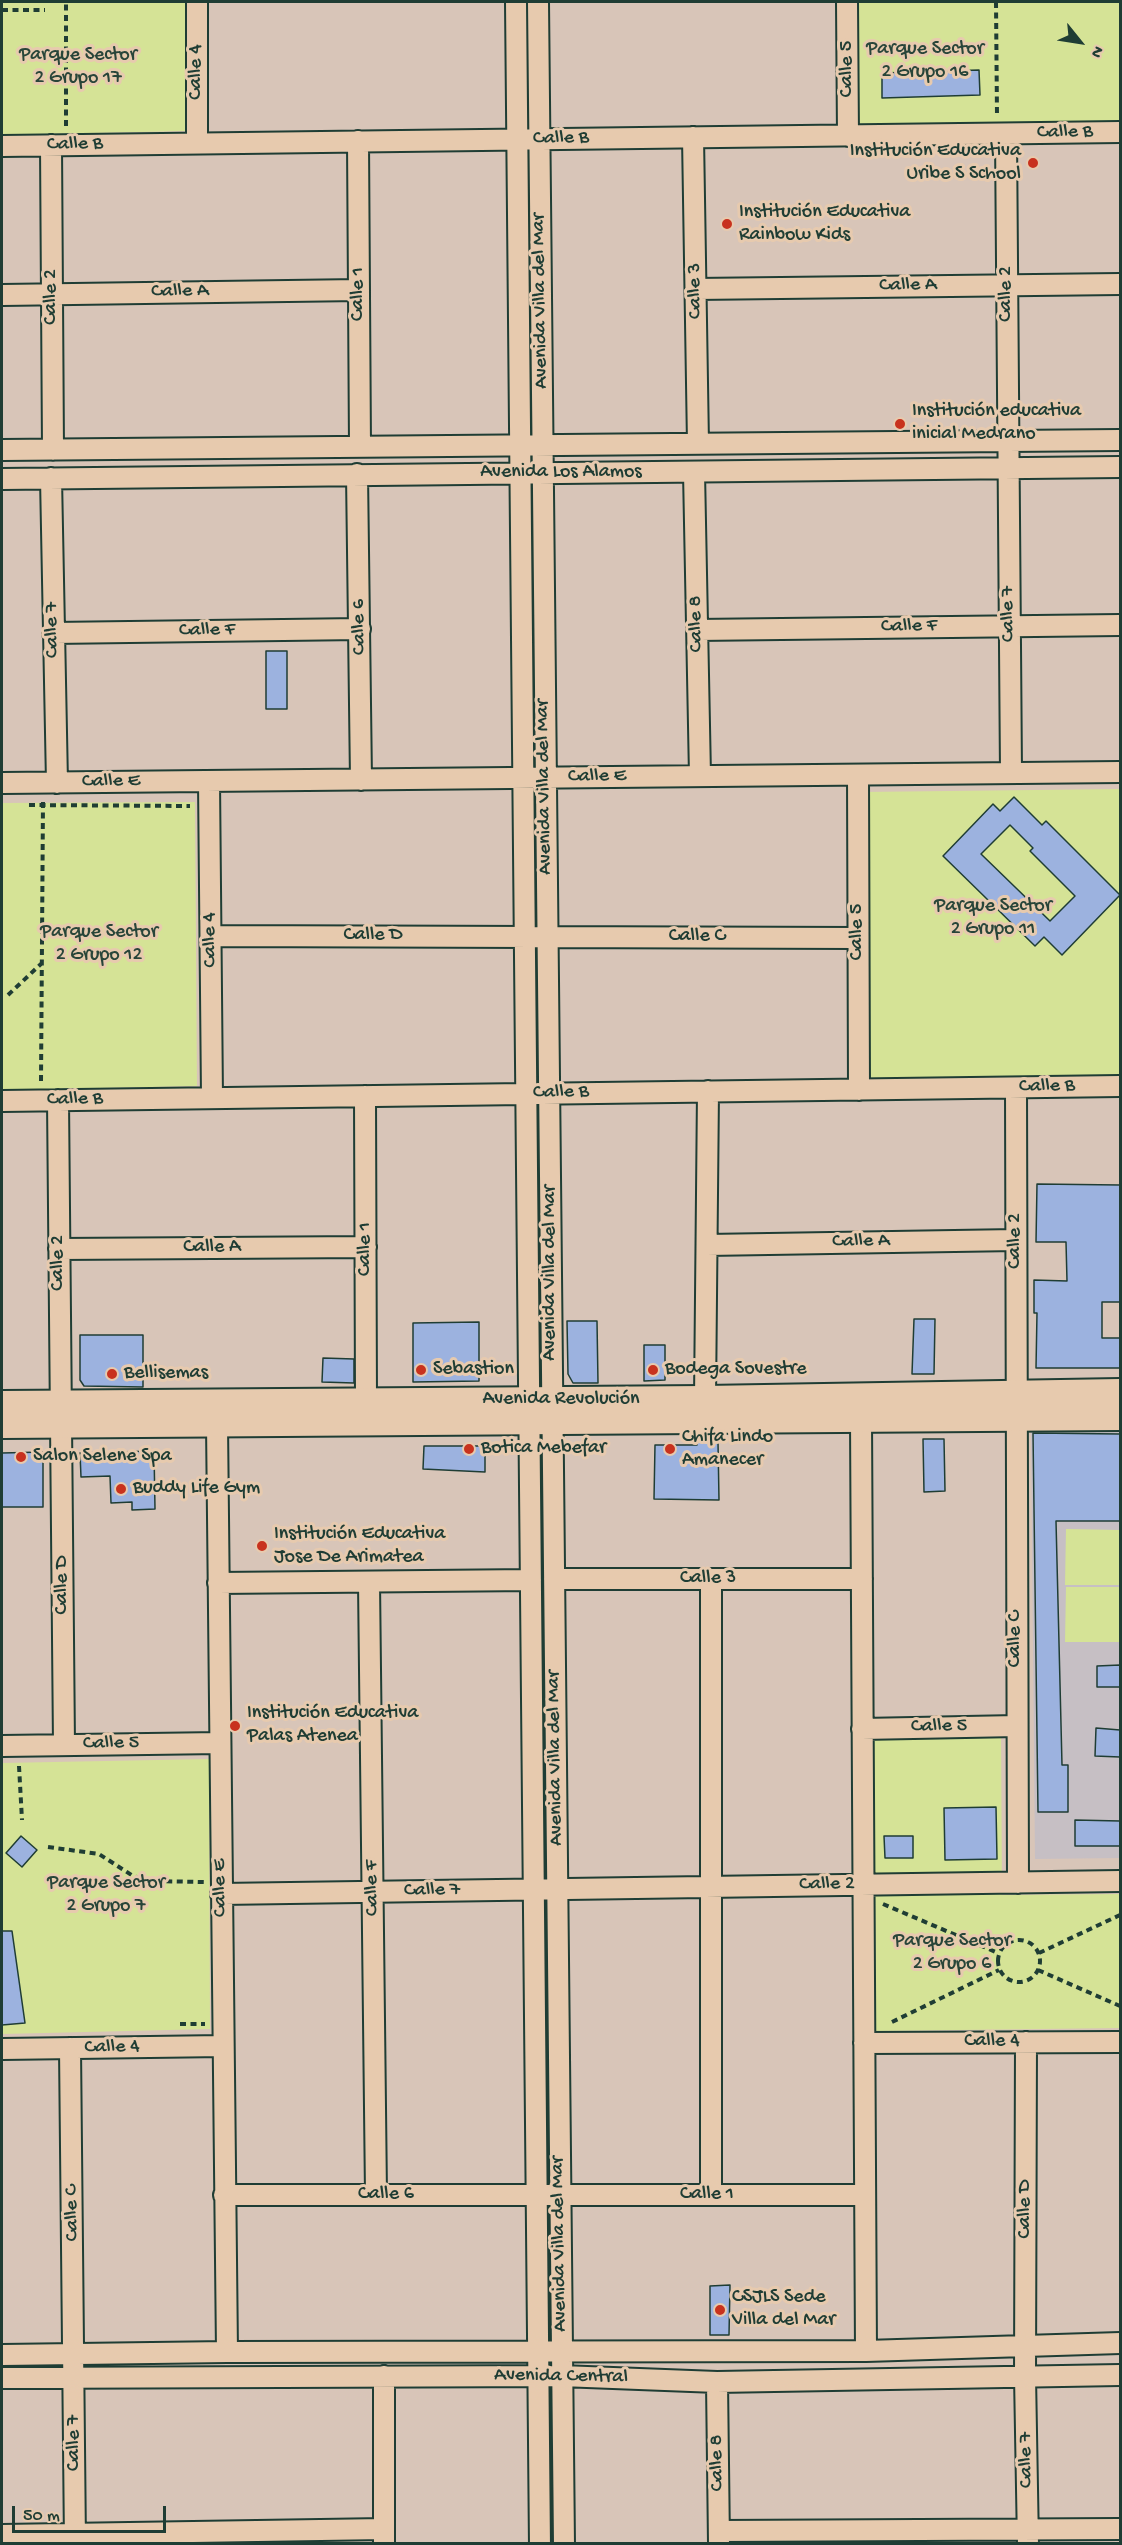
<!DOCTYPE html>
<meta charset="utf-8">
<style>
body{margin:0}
#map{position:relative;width:1122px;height:2545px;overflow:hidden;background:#d8c5b8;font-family:"Gochi Hand",sans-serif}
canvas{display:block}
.frame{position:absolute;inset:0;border:3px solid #1f3d34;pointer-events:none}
.north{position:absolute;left:1050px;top:12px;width:60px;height:60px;-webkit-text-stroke:4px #e7caae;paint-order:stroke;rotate:120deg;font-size:16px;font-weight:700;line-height:24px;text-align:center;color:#1f3d34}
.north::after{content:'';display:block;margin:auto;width:21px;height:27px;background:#1f3d34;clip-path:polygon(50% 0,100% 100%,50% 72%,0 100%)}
.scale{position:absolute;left:12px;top:2506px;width:154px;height:27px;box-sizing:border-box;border:3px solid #1f3d34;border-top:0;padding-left:8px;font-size:18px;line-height:21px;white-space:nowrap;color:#1f3d34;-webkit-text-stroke:4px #e7caae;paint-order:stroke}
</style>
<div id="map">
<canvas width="1122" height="2545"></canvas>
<div class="frame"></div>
<div class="north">N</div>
<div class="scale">50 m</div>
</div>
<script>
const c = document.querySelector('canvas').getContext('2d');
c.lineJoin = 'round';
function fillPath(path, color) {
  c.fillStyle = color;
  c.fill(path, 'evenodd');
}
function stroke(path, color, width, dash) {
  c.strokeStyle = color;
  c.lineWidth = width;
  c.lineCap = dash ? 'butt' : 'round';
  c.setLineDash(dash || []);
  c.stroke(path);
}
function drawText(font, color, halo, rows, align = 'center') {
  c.font = font + ' "Gochi Hand",sans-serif';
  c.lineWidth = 6;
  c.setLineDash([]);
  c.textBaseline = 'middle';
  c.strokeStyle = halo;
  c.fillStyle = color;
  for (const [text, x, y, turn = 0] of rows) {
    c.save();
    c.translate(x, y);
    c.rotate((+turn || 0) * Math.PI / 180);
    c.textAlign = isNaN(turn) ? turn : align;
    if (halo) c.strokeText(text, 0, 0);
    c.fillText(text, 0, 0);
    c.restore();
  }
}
fillPath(new Path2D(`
 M1031 1431H1120V1858L1035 1859Z`), '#c6bfc4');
fillPath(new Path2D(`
 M2 2H185V131L2 135Z
 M858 2H1120V121L858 124Z
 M1120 789V1077L869 1082 863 792Z
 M195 802 197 1086 2 1090V803Z
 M1066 1529 1120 1530V1585H1065Z
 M1066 1587H1120V1642H1065Z
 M1001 1735 1002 1895 1120 1894V2028L876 2031 874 1737Z
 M209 1759 210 2029 2 2034V1763Z`), '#d5e396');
const building = new Path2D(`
 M979 70 980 95 882 98V73Z
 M266 651H287V709H266Z
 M1014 797 1042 825 1046 821 1120 895 1062 955 1044 937 1035 946 943 856 993 804 1000 811ZM1010 825 1033 848 1030 851 1075 896 1050 921 981 854Z
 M1037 1184 1120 1185V1302H1102V1338H1120V1368H1036L1037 1313H1034V1280L1067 1281 1066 1242H1036Z
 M914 1319H935L934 1374H912Z
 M567 1321H597L598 1383H573L568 1374Z
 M479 1322V1381L413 1382V1323Z
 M80 1335H143V1387L84 1386 80 1380Z
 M644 1345H665V1380L644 1381Z
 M323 1358 354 1359V1383L322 1382Z
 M1033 1433 1120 1434V1521H1056L1062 1765H1068V1812H1038Z
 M923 1439H944L945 1491 924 1492Z
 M697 1442H718L719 1500 654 1499 655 1445H697Z
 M424 1446H485V1472L423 1469Z
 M154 1451 155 1509 132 1510V1502L111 1503 110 1476 81 1477 80 1453Z
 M43 1452V1507H2V1453Z
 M1120 1665V1687H1097V1666Z
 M1096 1728 1120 1730V1757L1095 1756Z
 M996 1807 997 1859 945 1860 944 1808Z
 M1075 1820 1120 1821V1846H1075Z
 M21 1836 37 1850 22 1867 6 1853Z
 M884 1836H913V1858H885Z
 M2 1931H12L25 2023 2 2025Z
 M730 2285 729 2335H710V2286Z`);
fillPath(building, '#9cb2df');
stroke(building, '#1f3d34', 1.5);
const minor = new Path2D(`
 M197 2V143
 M516 2 540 2544
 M538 2 564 2544
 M847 2 848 136
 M1006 134 1011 773
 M693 137 698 444
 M358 141 360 447
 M51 145 53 450
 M2 146 1120 132
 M696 289 1120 284
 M2 295 359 290
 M2 450 1120 440
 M694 472 700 776
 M357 474 361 780
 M51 478 57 783
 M2 479 1120 467
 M697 630 1120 625
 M53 633 360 629
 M858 775 859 1090
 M209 781 212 1098
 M2 783 1120 772
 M211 936 858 938
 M1016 1088 1018 1883
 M365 1096 366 1402
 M58 1100 64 1745
 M2 1101 1120 1086
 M707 1245 1016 1240
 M59 1249 366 1247
 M705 1399 708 1091
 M861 1419 866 2351
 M217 1424 227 2352
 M554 1579H862
 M369 1582 376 2195
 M218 1583 531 1580
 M862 1729 1017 1726
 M2 1746 220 1743
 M221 1894 1120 1881
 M1026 2042 1025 2376 1028 2544
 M864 2043 1120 2042
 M70 2048 75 2544
 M2 2049 223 2046
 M224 2195H865
 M711 2195V1579
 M2 2355 227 2352 866 2351 1120 2343
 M384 2376V2544
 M2 2378 561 2376 717 2382 1120 2375
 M717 2382 719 2544
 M719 2531 1120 2529
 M2 2535 384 2529`);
const major = new Path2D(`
 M2 1404 705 1399 1120 1392
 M2 1425 1120 1417`);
stroke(minor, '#1f3d34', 24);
stroke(major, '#1f3d34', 30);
stroke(new Path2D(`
 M996 2 997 115
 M2 10H45
 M66 126V2
 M29 805 190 806
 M8 995 42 963
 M41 1081 43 801
 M19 1766 22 1820
 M48 1847 99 1854 133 1876 149 1881 204 1882
 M883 1904 998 1953
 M998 1961a21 21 0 1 1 42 0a21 21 0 1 1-42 0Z
 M1039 1953 1120 1915
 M1038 1970 1120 2006
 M892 2022 999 1970
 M180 2024H205`), '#1f3d34', 4, [6, 4.5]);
stroke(minor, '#e7caae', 20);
stroke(major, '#e7caae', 26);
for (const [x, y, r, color] of [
 [1033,163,6,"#c8321e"],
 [727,224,6,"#c8321e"],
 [900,424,6,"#c8321e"],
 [421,1370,6,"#c8321e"],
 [653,1370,6,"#c8321e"],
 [112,1374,6,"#c8321e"],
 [469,1449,6,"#c8321e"],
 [670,1449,6,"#c8321e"],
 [21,1457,6,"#c8321e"],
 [121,1489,6,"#c8321e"],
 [262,1546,6,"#c8321e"],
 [235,1726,6,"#c8321e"],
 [720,2310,6,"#c8321e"]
]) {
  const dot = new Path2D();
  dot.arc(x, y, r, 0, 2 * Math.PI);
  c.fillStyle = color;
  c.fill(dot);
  stroke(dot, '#e7caae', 2);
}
drawText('20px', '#284539', '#e7caae', [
 ["Parque Sector",925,50],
 ["2 Grupo 16",925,73],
 ["Parque Sector",78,56],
 ["2 Grupo 17",78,79],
 ["Parque Sector",993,907],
 ["2 Grupo 11",993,930],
 ["Parque Sector",99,933],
 ["2 Grupo 12",99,956],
 ["Parque Sector",106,1884],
 ["2 Grupo 7",106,1907],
 ["Parque Sector",952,1942],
 ["2 Grupo 6",952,1965]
]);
drawText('20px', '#1f3d34', '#e7caae', [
 ["Calle 5",848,69,-90],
 ["Calle 4",197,72,-90],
 ["Calle B",1065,133,-1],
 ["Calle B",561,139,-1],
 ["Calle B",75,145,-1],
 ["Calle A",908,286,-1],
 ["Calle 3",696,291,-91],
 ["Calle A",180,292,-1],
 ["Calle 1",359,294,-90],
 ["Calle 2",1007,294,-90],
 ["Calle 2",52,297,-90],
 ["Avenida Villa del Mar",541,301,-91],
 ["Avenida Los Alamos",561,473],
 ["Calle 7",1009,614,-91],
 ["Calle 8",697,624,-91],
 ["Calle 6",360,627,-91],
 ["Calle F",909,627,-1],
 ["Calle 7",53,630,-91],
 ["Calle F",207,631,-1],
 ["Calle E",597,777,-1],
 ["Calle E",111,782,-1],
 ["Avenida Villa del Mar",545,787,-91],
 ["Calle 5",858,932,-90],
 ["Calle D",373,936],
 ["Calle C",697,937],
 ["Calle 4",211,940,-91],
 ["Calle B",1047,1087,-1],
 ["Calle B",561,1093,-1],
 ["Calle B",75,1100,-1],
 ["Calle 2",1016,1241,-90],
 ["Calle A",861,1242,-1],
 ["Calle A",212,1248],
 ["Calle 1",366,1249,-90],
 ["Calle 2",59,1263,-90],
 ["Avenida Villa del Mar",551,1273,-90],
 ["Avenida Revolución",561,1400],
 ["Calle 3",708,1579],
 ["Calle D",63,1585,-90],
 ["Calle C",1016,1639,-90],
 ["Calle 5",939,1727,-1],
 ["Calle 5",111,1744,-1],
 ["Avenida Villa del Mar",556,1758,-91],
 ["Calle 2",827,1885,-1],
 ["Calle E",221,1888,-91],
 ["Calle F",373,1888,-91],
 ["Calle 7",432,1891,-1],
 ["Calle 4",992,2042],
 ["Calle 4",112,2048,-1],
 ["Calle 6",386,2195],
 ["Calle 1",707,2195],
 ["Calle D",1026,2209,-90],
 ["Calle C",73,2213,-91],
 ["Avenida Villa del Mar",560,2244,-91],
 ["Avenida Central",561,2377,1],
 ["Calle 7",75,2443,-90],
 ["Calle 7",1027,2460,-91],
 ["Calle 8",718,2463,-91]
]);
drawText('20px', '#1f3d34', '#e7caae', [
 ["Institución Educativa",1021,152,"right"],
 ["Uribe S School",1021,175,"right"],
 ["Institución Educativa",739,213],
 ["Rainbow Kids",739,236],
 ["Institución educativa",912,412],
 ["inicial Medrano",912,435],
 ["Sebastion",433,1370],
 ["Bodega Sovestre",665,1370],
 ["Bellisemas",124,1374],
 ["Chifa Lindo",682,1438],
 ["Amanecer",682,1461],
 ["Botica Mebefar",481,1449],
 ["Salon Selene Spa",33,1457],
 ["Buddy Life Gym",133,1489],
 ["Institución Educativa",274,1535],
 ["Jose De Arimatea",274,1558],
 ["Institución Educativa",247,1714],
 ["Palas Atenea",247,1737],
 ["CSJLS Sede",732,2298],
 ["Villa del Mar",732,2321]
], 'left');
</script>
